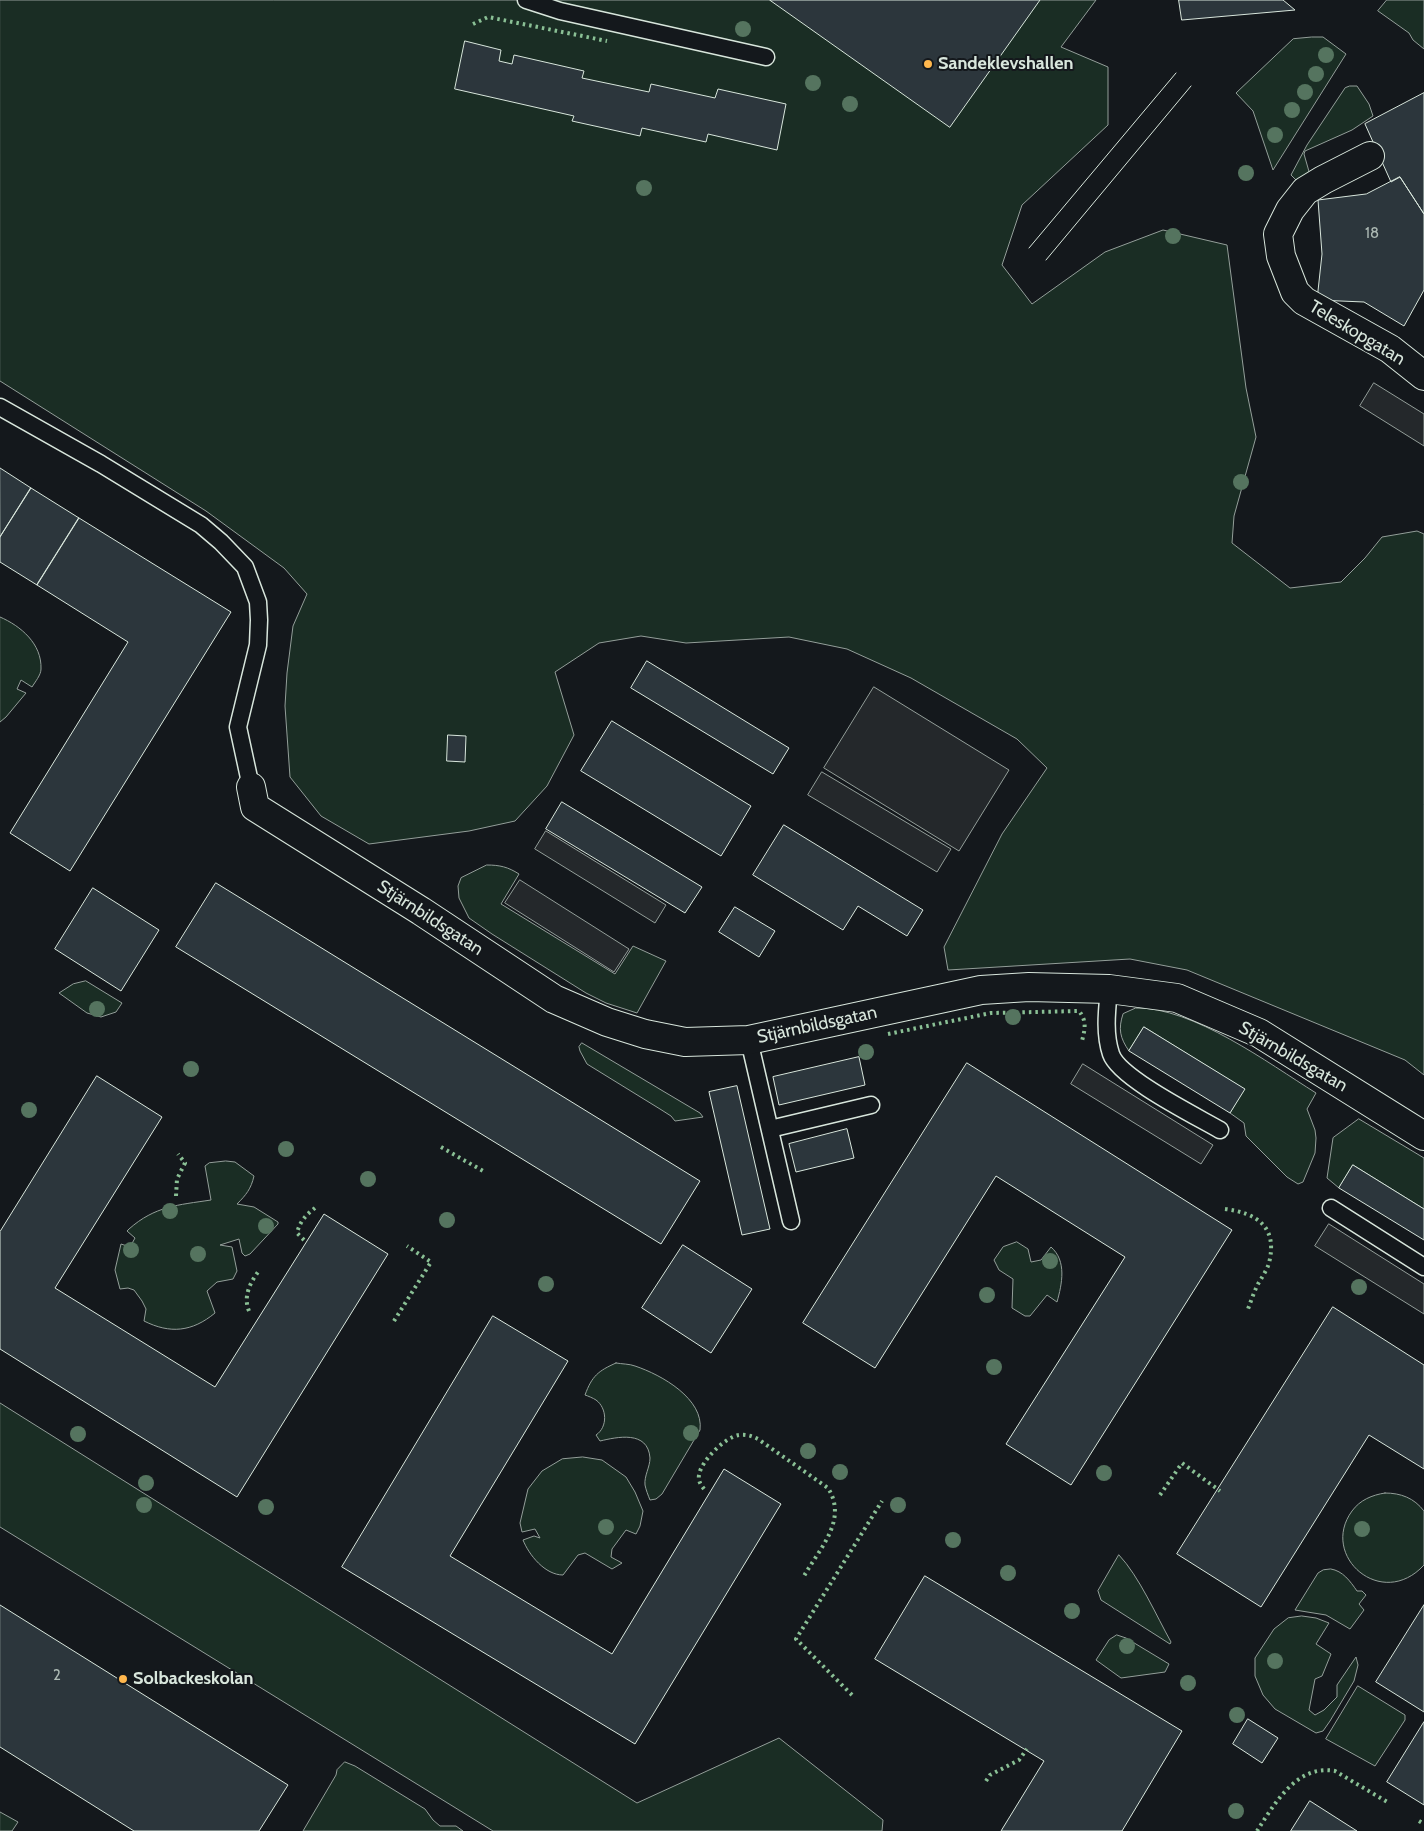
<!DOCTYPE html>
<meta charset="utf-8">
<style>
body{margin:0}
canvas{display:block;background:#14181c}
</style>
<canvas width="1424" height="1831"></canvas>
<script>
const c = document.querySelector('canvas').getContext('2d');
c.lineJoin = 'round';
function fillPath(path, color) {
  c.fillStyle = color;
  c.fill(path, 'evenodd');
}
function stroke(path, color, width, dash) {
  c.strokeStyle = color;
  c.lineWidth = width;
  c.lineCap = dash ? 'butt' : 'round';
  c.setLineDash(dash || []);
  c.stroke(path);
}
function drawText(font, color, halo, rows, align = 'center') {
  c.font = font + ' Cabin,sans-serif';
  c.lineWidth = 4;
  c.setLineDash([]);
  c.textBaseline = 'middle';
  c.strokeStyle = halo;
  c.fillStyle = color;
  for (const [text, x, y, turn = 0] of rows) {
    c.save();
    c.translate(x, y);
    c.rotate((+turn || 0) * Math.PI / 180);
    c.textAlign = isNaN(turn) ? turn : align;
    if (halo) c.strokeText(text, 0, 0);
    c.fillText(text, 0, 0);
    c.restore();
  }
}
const green = new Path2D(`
 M0 0H1096L1061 47 1108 67V125L1022 205 1002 265 1032 304 1105 252 1163 230 1227 245 1246 388 1256 437 1234 516 1232 543 1290 588 1341 582 1365 558 1382 537 1417 531 1424 534V1075L1405 1060 1187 970 1130 959 948 970 944 947 1002 834 1047 768 1017 739 911 678 847 649 789 637 686 643 641 636 599 643 555 672 574 735 547 786 515 821 469 831 369 844 321 816 290 777 285 706 287 673 293 626 307 594 284 568 206 511 0 381Z
 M1387 0H1424V49L1413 40 1409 33 1378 11Z
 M1312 37H1323L1346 54 1273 170 1253 111 1236 93 1293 39Z
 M1350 86H1357L1369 104 1373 116 1352 130 1305 151 1304 154 1310 175 1296 180 1291 175 1307 145 1345 88Z
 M0 617C21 626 42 644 41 669 41 675 35 682 32 687L21 680 17 689 26 693 6 717 0 722Z
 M487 865C500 865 508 867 519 874L501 904 615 974 633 946 666 961 637 1013 606 1003 586 993 492 934 469 918 459 898 458 886 461 878Z
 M86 981 122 1003 116 1012 101 1017 87 1013 59 993 73 984Z
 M1136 1008C1193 1007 1268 1063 1316 1093L1307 1109 1315 1130 1316 1138 1315 1153 1303 1182 1298 1184 1287 1177 1246 1136 1244 1123 1230 1113 1244 1089 1144 1027 1129 1051C1120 1038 1118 1029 1123 1014Z
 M582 1043 700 1113 703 1117 675 1121 671 1116 660 1109 587 1064 580 1051 579 1047Z
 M1359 1119 1424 1158V1209L1353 1165 1339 1188 1327 1178 1333 1138Z
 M226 1161 235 1162 254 1176C251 1189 246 1195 237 1204L254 1207 278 1222V1224L250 1254 245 1256 242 1253 239 1239 220 1245 232 1247 237 1271 233 1279 217 1282 207 1291 215 1313C192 1332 170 1334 144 1321L146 1309 142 1301 134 1290 128 1288 120 1289 115 1270 121 1244 130 1247 135 1238 127 1231 129 1229C155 1206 178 1205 211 1200L205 1166 209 1163Z
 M1017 1242 1028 1249 1031 1262 1041 1260 1051 1247C1067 1261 1062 1284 1057 1302L1047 1295 1030 1316H1025L1012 1308 1013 1279 999 1270 994 1260 1003 1247Z
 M616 1363C622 1364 630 1364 635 1366 662 1375 704 1399 700 1430L662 1494 656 1499 650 1500C648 1495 646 1490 645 1485 644 1476 650 1467 650 1458 648 1430 617 1437 600 1441L596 1435C608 1427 607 1408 596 1400 593 1398 588 1396 585 1395 592 1376 598 1371 616 1363Z
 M0 1403 637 1803 779 1738 883 1820 882 1831H493L0 1527Z
 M583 1457 602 1460 626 1477 635 1492 643 1511 640 1526 636 1534 626 1530 612 1549 611 1557 622 1563 612 1569 585 1553 578 1555 563 1575C545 1575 529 1555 523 1540L534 1536 540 1538 535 1529 522 1532 520 1523 528 1489 542 1471 562 1459Z
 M1385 1493C1401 1493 1414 1498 1424 1511V1565C1382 1611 1319 1556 1352 1511 1360 1500 1372 1495 1385 1493Z
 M1119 1555C1139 1576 1157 1617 1171 1642L1170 1644 1101 1600 1098 1591Z
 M1331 1569C1343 1571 1350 1581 1357 1591H1362L1366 1595 1359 1604 1364 1610 1350 1629 1326 1615 1295 1610 1318 1573 1323 1570Z
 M1302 1616 1316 1618 1329 1623 1316 1644 1331 1654 1322 1676 1315 1679 1309 1710 1315 1715 1324 1710 1337 1697V1685L1356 1657 1358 1665 1354 1681 1330 1721 1323 1731 1316 1733 1275 1709 1263 1695 1255 1676V1658L1274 1629 1288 1618Z
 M1117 1635 1126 1638 1169 1664 1165 1672 1121 1678 1096 1660 1109 1640Z
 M1358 1686 1405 1715V1720L1375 1766 1326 1739Z
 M345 1762 355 1766 425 1809 433 1820 440 1826H456L463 1831H303L336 1775 337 1770Z
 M0 1812 18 1822 12 1831H0Z`);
fillPath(green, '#1a2d24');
stroke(green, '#939e99', 1);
const parking = new Path2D(`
 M1374 383 1424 414V446L1360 406Z
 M874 687 1009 770 959 851 824 768Z
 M822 772 951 849 937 872 808 795Z
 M546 831 666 905 655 923 535 849Z
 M520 880 629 949 614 972 505 903Z
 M1083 1064 1213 1145 1201 1164 1071 1084Z
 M1329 1224 1424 1284V1314L1315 1246Z`);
fillPath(parking, '#24282b');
stroke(parking, '#939e99', 1);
const building = new Path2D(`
 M770 0H1040L950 127Z
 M1179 0H1283L1295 10 1182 20Z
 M465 41 501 50 499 61 512 64 514 55 584 71 582 78 649 92 651 84 715 98 718 89 786 104 777 150 708 134 706 142 642 128 640 136 572 121 574 116 455 89Z
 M1424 93V214L1400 177 1391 182 1365 124Z
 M1400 177 1424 214V290L1404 326 1364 302 1317 300 1322 254 1318 200 1366 194Z
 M0 468 31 488 0 537Z
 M31 488 79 518 37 585 0 562V537Z
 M79 518 231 612 70 871 10 833 128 642 37 585Z
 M647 661 789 748 773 774 631 688Z
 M612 721 751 806 721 856 581 771Z
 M448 735 466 736 465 762 447 761Z
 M562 802 702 887 685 913 546 829Z
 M784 825 923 910 907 936 858 906 843 930 753 875Z
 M216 883 700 1181 661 1244 176 947Z
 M93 888 159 930 121 991 55 949Z
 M735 907 775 931 759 957 719 932Z
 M1144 1027 1245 1089 1230 1113 1129 1051Z
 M859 1057 865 1085 779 1105 773 1077Z
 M967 1063 1232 1230 1071 1485 1006 1444 1125 1257 996 1176 875 1368 803 1323Z
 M97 1076 162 1117 55 1288 215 1387 324 1214 388 1254 237 1497 0 1349V1232Z
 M737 1086 770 1229 742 1235 709 1092Z
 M847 1129 854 1158 796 1172 789 1144Z
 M1353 1165 1424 1209V1240L1339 1188Z
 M683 1245 752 1289 711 1353 642 1308Z
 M1333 1307 1424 1365V1469L1369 1435 1261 1607 1177 1554Z
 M493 1316 568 1361 450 1556 612 1654 724 1469 781 1504 635 1744 342 1567Z
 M925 1576 1182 1731 1122 1831H1001L1044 1761 875 1659Z
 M0 1605 288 1785 259 1831H134L0 1747Z
 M1424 1605V1712L1376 1682Z
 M1248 1719 1278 1738 1262 1763 1233 1744Z
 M1424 1722V1805L1387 1782Z
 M1310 1801 1357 1831H1291Z`);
fillPath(building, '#2c363c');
stroke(building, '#d8e6dc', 1);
const service = new Path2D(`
 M526 0 560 11 766 57
 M0 407 101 464 201 525 221 542 245 567 258 602 259 620 258 645 238 727 251 787
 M1109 989C1107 1010 1104 1033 1111 1054 1119 1078 1196 1116 1220 1130
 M749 1040 791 1221
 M770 1129 871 1105
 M1331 1208 1424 1267`);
const minor = new Path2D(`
 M1370 156 1323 180 1305 191 1290 210 1278 234 1281 256 1295 292 1304 301 1390 349 1424 376
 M251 787 255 807 421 911 554 999 607 1022 645 1034 685 1042 749 1040 981 990 1029 987 1109 989 1177 998 1259 1033 1424 1136`);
stroke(service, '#d8e6dc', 19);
stroke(minor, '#d8e6dc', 30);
stroke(service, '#14181c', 16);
stroke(minor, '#14181c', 28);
stroke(new Path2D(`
 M1029 248 1176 73
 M1046 260 1191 86`), '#d8e6dc', 1);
stroke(new Path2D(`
 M473 24 488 17 607 41
 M888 1034 991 1013 1079 1011C1087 1021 1085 1029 1082 1041
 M441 1147 483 1171
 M176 1196 177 1179 185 1163 178 1154
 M1225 1209C1257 1213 1278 1227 1269 1263 1267 1270 1262 1277 1258 1284 1254 1292 1251 1301 1248 1309
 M304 1240 297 1233C300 1221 306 1215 315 1208
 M249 1311C243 1297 250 1283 258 1272
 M394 1321 431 1262 407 1246
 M704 1489C701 1485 698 1481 699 1475 701 1461 725 1437 739 1435 746 1434 752 1436 758 1439L828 1488C848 1520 820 1548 804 1576
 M1160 1495 1182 1463 1220 1491
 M852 1695 796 1639 882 1501
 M986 1781 990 1775 1019 1760 1027 1749
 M1419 1821 1424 1824
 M1257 1831C1275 1803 1297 1764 1335 1771L1389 1803`), '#8ac095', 4, [2.5, 4]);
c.fillStyle = '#55745f';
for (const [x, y] of [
 [743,29],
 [1326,55],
 [1316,74],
 [813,83],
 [1305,92],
 [850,104],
 [1292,110],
 [1275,135],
 [1246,173],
 [644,188],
 [1173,236],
 [1241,482],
 [97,1009],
 [1013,1017],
 [866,1052],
 [191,1069],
 [29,1110],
 [286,1149],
 [368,1179],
 [170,1211],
 [447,1220],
 [266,1226],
 [131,1250],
 [198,1254],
 [1050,1261],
 [546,1284],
 [1359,1287],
 [987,1295],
 [994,1367],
 [691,1433],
 [78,1434],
 [808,1451],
 [840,1472],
 [1104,1473],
 [146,1483],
 [144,1505],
 [898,1505],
 [266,1507],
 [606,1527],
 [1362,1529],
 [953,1540],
 [1008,1573],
 [1072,1611],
 [1127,1646],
 [1275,1661],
 [1188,1683],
 [1237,1715],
 [1236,1811]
]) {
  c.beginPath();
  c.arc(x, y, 8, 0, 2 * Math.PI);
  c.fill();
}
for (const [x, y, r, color] of [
 [928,64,5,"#ffb74d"],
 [123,1679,5,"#ffb74d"]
]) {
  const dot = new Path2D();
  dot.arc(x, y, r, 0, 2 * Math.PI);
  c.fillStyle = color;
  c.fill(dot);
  stroke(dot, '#14181c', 2);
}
drawText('15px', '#adbab4', null, [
 ["18",1372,234],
 ["2",57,1676]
]);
drawText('bold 18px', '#d8e6dc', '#14181c', [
 ["Sandeklevshallen",938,64],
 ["Solbackeskolan",133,1679]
], 'left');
drawText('18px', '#d8e6dc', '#14181c', [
 ["Teleskopgatan",1357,333,31],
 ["Stjärnbildsgatan",430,918,33],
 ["Stjärnbildsgatan",817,1025,-12],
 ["Stjärnbildsgatan",1293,1057,30]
]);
</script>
